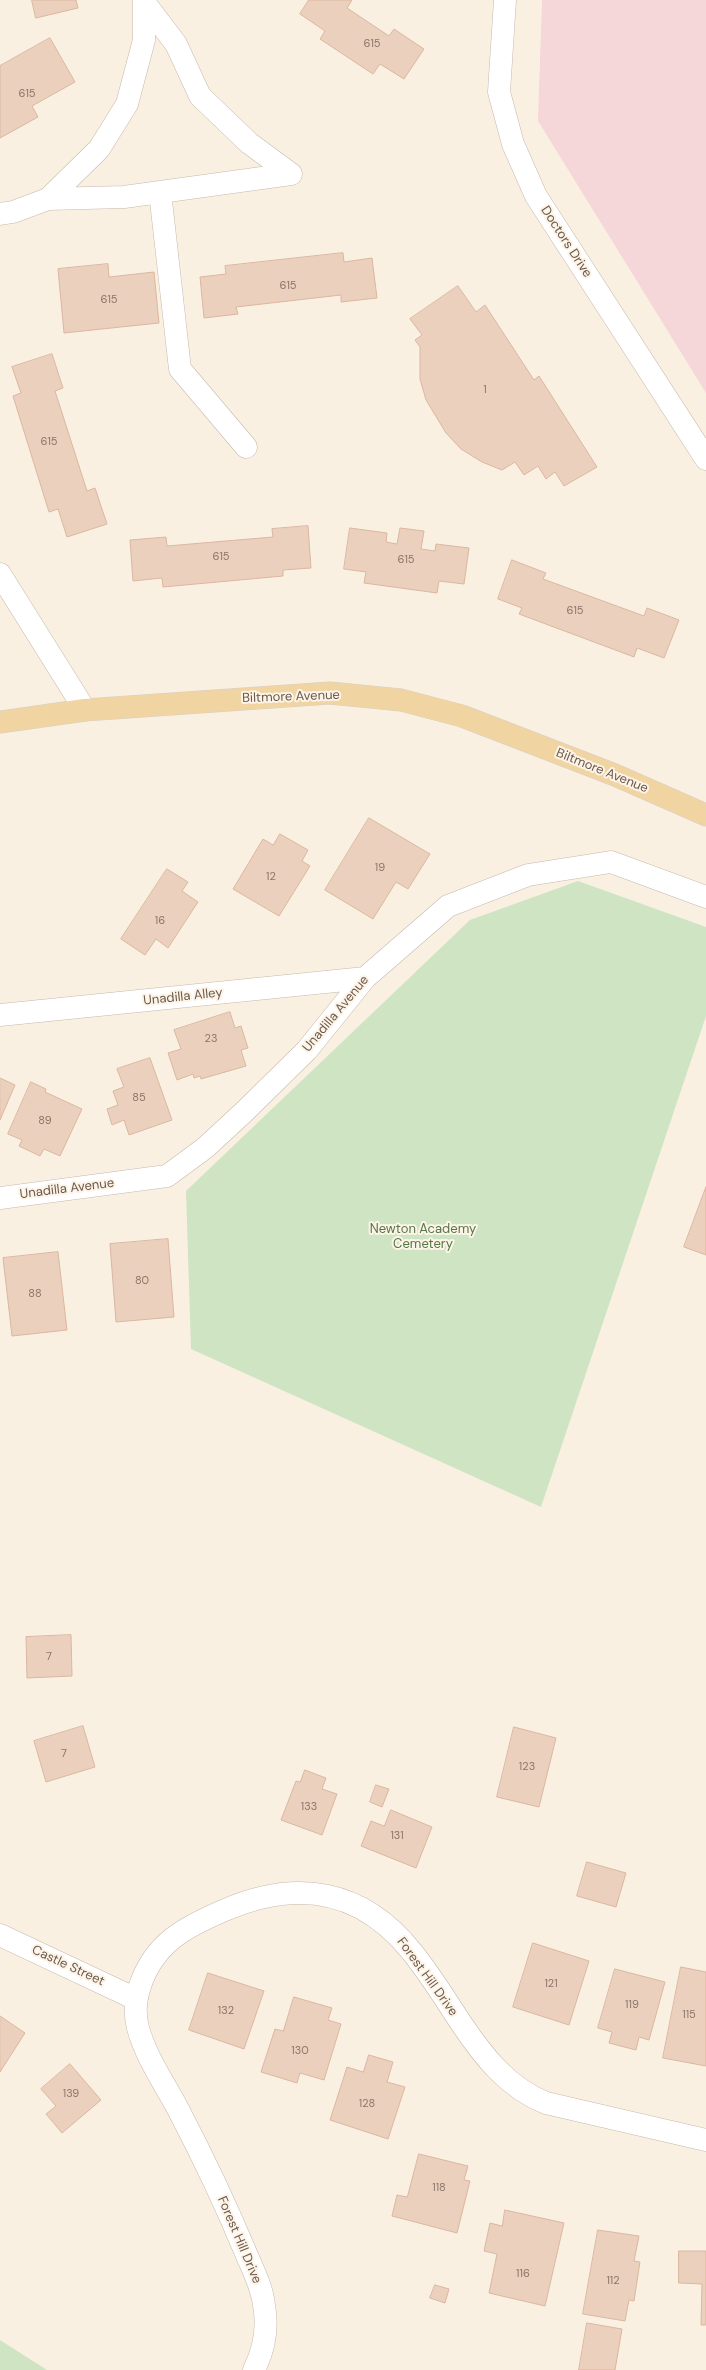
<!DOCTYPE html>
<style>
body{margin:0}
canvas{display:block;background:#f9f0e2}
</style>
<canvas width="706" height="2370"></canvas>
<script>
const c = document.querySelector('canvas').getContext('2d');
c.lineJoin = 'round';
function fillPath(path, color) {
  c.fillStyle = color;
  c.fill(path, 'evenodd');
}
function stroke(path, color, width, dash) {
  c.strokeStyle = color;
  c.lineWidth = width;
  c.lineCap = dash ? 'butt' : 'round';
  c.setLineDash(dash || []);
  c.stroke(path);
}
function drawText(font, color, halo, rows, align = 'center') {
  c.font = font + ' "DM Sans",sans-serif';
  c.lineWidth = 4;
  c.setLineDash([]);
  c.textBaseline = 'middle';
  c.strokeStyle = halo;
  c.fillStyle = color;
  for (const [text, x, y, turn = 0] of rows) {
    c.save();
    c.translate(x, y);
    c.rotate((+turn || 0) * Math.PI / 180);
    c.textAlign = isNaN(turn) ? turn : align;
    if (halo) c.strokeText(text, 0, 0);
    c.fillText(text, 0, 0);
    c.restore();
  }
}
fillPath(new Path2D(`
 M542 0H706V393L538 121Z`), '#f5d6d9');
fillPath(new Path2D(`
 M578 881 706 927V1016L541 1507 191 1349 186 1191 470 920Z
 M0 2340 47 2370H0Z`), '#cfe4c2');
const building = new Path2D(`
 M32 0H76L78 8 36 18Z
 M309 0H352L347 8 389 36 394 29 424 49 404 79 380 64 373 74 320 39 325 31 300 14Z
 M50 38 75 82 32 106 38 117 0 138V66Z
 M343 253 344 262 372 258 377 298 341 302V295L236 307 238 314 204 318 200 277 226 274 225 266Z
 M108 264 109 277 154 272 159 323 64 333 58 269Z
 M458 286 476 312 485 305 534 380 539 376 597 467 564 486 555 472 546 479 538 466 524 475 515 462 502 470 482 462 461 449 446 433 426 400 420 379V347L415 340 422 335 410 319Z
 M52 354 63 388 55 391 87 491 95 488 107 524 67 537 58 509 49 512 13 396 21 393 12 367Z
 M308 526 311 568 283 570V576L163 587 162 578 133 581 130 540 166 537 167 546 273 537 272 529Z
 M350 528 387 533 386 542 397 544 400 528 424 531 421 549 435 551 436 544 469 548 464 584 439 581 437 593 364 583 366 572 344 569Z
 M512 560 546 573 543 579 644 616 647 608 679 620 664 658 637 648 634 657 519 614 522 608 498 599Z
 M369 818 430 854 408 889 396 882 373 919 325 890Z
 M280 834 308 850 302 861 310 866 279 916 233 889 263 839 273 845Z
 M167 869 188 882 182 891 198 902 168 948 156 939 145 955 121 939Z
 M230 1012 235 1028 241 1026 248 1048 241 1050 246 1066 201 1079 200 1076 194 1078 193 1074 177 1080 168 1053 181 1049 174 1030Z
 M150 1058 172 1120 129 1135 124 1120 112 1125 107 1109 118 1105 113 1091 124 1087 117 1069Z
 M0 1078 15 1085 0 1120Z
 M31 1082 46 1089 45 1092 82 1109 60 1156 44 1149 40 1156 19 1146 22 1140 8 1134Z
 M706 1187V1255L684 1247Z
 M168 1239 174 1317 116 1322 110 1244Z
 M58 1252 67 1330 12 1336 3 1258Z
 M71 1635 72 1676 27 1678 26 1637Z
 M83 1726 95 1767 46 1782 34 1741Z
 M514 1727 556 1738 539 1807 497 1797Z
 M305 1770 326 1778 322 1789 337 1794 322 1835 281 1820 296 1781 300 1782Z
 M376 1785 389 1789 382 1807 370 1802Z
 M391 1810 432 1827 416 1868 361 1846 371 1821 384 1826Z
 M587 1862 626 1873 616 1907 577 1896Z
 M533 1943 589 1961 569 2025 513 2007Z
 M681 1967 706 1972V2066L663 2058Z
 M615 1969 665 1982 649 2040 639 2037 636 2050 609 2043 612 2032 598 2028Z
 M208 1973 264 1991 244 2049 189 2030Z
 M294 1997 332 2008 328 2020 341 2024 324 2080 300 2073 297 2083 261 2072 275 2029 283 2031Z
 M0 2016 25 2033 0 2072Z
 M369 2055 393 2062 387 2082 405 2087 388 2139 330 2120 347 2067 363 2072Z
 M70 2064 101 2100 62 2133 46 2114 56 2106 41 2089Z
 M419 2154 468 2166 464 2180 470 2181 457 2233 392 2216 397 2195 407 2197Z
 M505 2210 564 2223 545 2306 489 2293 497 2254 484 2251 490 2223 502 2226Z
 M598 2230 639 2236 634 2261 640 2262 634 2301 629 2300 625 2321 583 2314Z
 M679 2251H706V2325H701L702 2284 679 2283Z
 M435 2285 449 2289 445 2303 430 2298Z
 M587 2323 622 2329 615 2370H579Z`);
fillPath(building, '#ead0bd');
stroke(building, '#dbb79f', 1);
const minor = new Path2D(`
 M505 0 499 92 513 144 536 196 706 459
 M160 192 180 369 246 447
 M48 199 124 197 291 174 249 143 200 96 176 44 144 2
 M0 214 13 212 48 199 99 149 127 104 144 40V0
 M0 574 85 710
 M0 1015 365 978
 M0 1198 167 1176 205 1148 245 1111 307 1050 365 978 448 906 528 875 611 862 706 897
 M0 1935 136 1999
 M254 2370C264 2350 268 2327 264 2305 262 2286 252 2268 245 2251 225 2203 202 2155 178 2109 164 2083 146 2057 138 2028 134 2013 135 2001 140 1986 154 1943 185 1927 225 1910 297 1879 362 1889 412 1952 430 1974 445 1999 461 2023 483 2056 508 2088 546 2103L706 2140`);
const major = new Path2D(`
 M0 722 85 710 330 693 401 700 462 716 615 775 706 815`);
stroke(minor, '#c7b8ab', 23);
stroke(major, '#d6d0cd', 23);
stroke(minor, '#fff', 22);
stroke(major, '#f0d4a1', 22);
drawText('11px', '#8c7668', null, [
 ["615",372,44],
 ["615",27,94],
 ["615",288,286],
 ["615",109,300],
 ["1",485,390],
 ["615",49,442],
 ["615",221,557],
 ["615",406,560],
 ["615",575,611],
 ["19",380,868],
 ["12",271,877],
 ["16",160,921],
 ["23",211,1039],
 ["85",139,1098],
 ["89",45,1121],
 ["80",142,1281],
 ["88",35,1294],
 ["7",49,1657],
 ["7",64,1754],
 ["123",527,1767],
 ["133",309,1807],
 ["131",397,1836],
 ["121",551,1984],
 ["119",632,2005],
 ["132",226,2011],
 ["115",689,2015],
 ["130",300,2051],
 ["139",71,2094],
 ["128",367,2104],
 ["118",439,2188],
 ["116",523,2274],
 ["112",613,2281]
]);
drawText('13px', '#6d584c', '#fcf4e7', [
 ["Doctors Drive",566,242,57],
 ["Biltmore Avenue",291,697,-2],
 ["Biltmore Avenue",602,771,22],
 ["Unadilla Alley",183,997,-6],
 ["Unadilla Avenue",336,1014,-50],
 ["Unadilla Avenue",67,1189,-7],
 ["Castle Street",68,1966,25],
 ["Forest Hill Drive",427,1977,54],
 ["Forest Hill Drive",239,2240,67]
]);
drawText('13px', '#557748', '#fcf4e7', [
 ["Newton Academy",423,1230],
 ["Cemetery",423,1245]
]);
</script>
